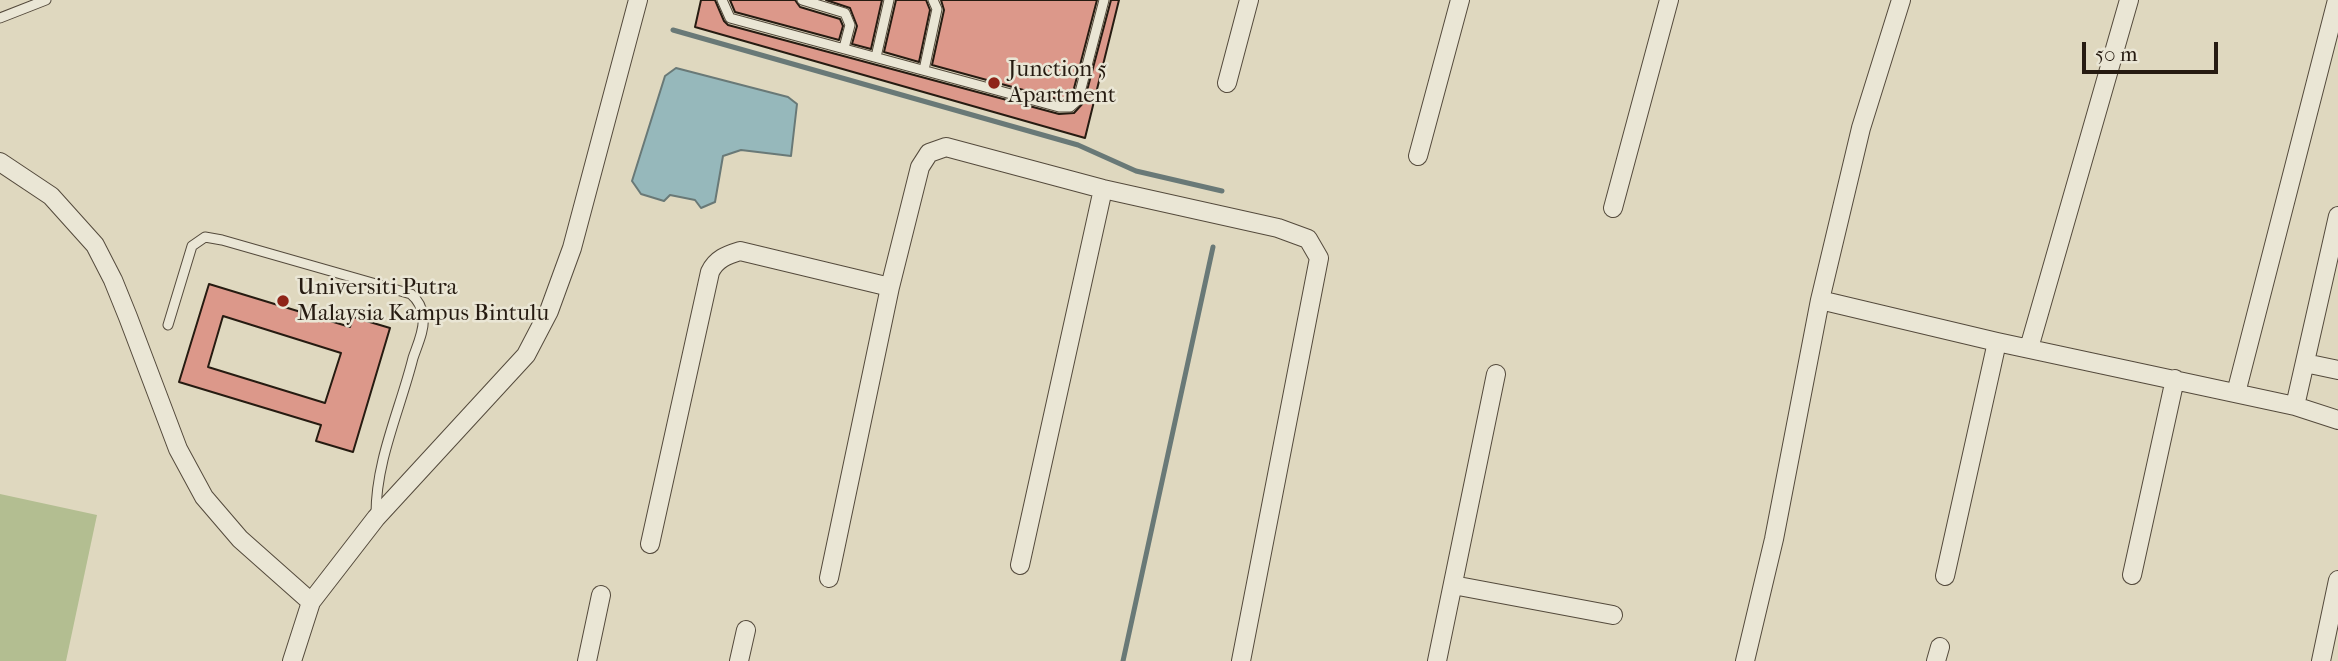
<!DOCTYPE html>
<style>
body{margin:0}
#map{position:relative;width:2338px;height:661px;overflow:hidden;background:#dfd8bf;font-family:"IM FELL French Canon",serif}
canvas{display:block}
.scale{position:absolute;left:2082px;top:42px;width:136px;height:32px;box-sizing:border-box;border:4px solid #261b11;border-top:0;padding-left:9px;font-size:21px;line-height:24px;white-space:nowrap;color:#261b11;-webkit-text-stroke:5px #eae6d5;paint-order:stroke}
</style>
<div id="map">
<canvas width="2338" height="661"></canvas>
<div class="scale">50 m</div>
</div>
<script>
const c = document.querySelector('canvas').getContext('2d');
c.lineJoin = 'round';
function fillPath(path, color) {
  c.fillStyle = color;
  c.fill(path, 'evenodd');
}
function stroke(path, color, width, dash) {
  c.strokeStyle = color;
  c.lineWidth = width;
  c.lineCap = dash ? 'butt' : 'round';
  c.setLineDash(dash || []);
  c.stroke(path);
}
function drawText(font, color, halo, rows, align = 'center') {
  c.font = font + ' "IM FELL French Canon",serif';
  c.lineWidth = 5;
  c.setLineDash([]);
  c.textBaseline = 'middle';
  c.strokeStyle = halo;
  c.fillStyle = color;
  for (const [text, x, y, turn = 0] of rows) {
    c.save();
    c.translate(x, y);
    c.rotate((+turn || 0) * Math.PI / 180);
    c.textAlign = isNaN(turn) ? turn : align;
    if (halo) c.strokeText(text, 0, 0);
    c.fillText(text, 0, 0);
    c.restore();
  }
}
fillPath(new Path2D(`
 M0 494 97 515 66 661H0Z`), '#b3be91');
const water = new Path2D(`
 M676 68 788 97 797 104 791 156 741 150 723 156 715 202 701 208 695 200 670 195 664 201 641 194 632 181 665 76Z`);
fillPath(water, '#96b8bb');
stroke(water, '#697977', 2);
stroke(new Path2D(`
 M673 30 1078 145 1136 171 1222 191
 M1123 661 1213 247`), '#697977', 5);
const building = new Path2D(`
 M701 0H715L724 21 728 25 1059 114 1074 113 1084 102 1111 0H1119L1085 138 695 27Z
 M730 0H795L800 7 840 19 843 26 839 40 735 12Z
 M826 0H882L871 49 852 44 857 26 850 8Z
 M896 0H926L930 10 919 62 884 52Z
 M941 0H1097L1072 96 1067 100H1060L932 65 944 10Z
 M209 284 350 327 353 317 390 328 353 452 316 441 321 425 179 382ZM223 316 341 353 325 403 208 367Z`);
fillPath(building, '#dc988a');
stroke(building, '#261b11', 2);
const service = new Path2D(`
 M722 0 730 18 1059 107H1070L1078 100 1104 0
 M802 0 845 13 850 25 844 48
 M0 18 46 0
 M876 57 889 0
 M924 70 937 9 933 0
 M168 325 192 246 205 237 222 240 411 294C418 300 422 307 423 317 425 329 417 346 413 358 400 410 376 460 376 514`);
const minor = new Path2D(`
 M1227 83 1249 0
 M1418 156 1460 0
 M0 162 51 196 95 245 113 280 128 317 178 449 204 497 240 539 311 602
 M1613 208 1669 0
 M1820 300 1861 128 1901 0
 M2029 348 2129 0
 M2305 363 2338 370
 M2236 393 2337 0
 M2295 406 2338 216
 M650 544 710 272C716 259 727 255 740 251L890 287
 M1020 565 1103 189
 M2132 575 2175 379
 M1945 576 1997 342
 M829 578 890 287 920 167 929 153 946 147 1103 189 1278 228 1308 239 1319 258 1241 661
 M1453 585 1613 615
 M292 661 311 602 376 518 526 355 549 311 572 248 638 0
 M587 661 601 595
 M739 661 746 630
 M1437 661 1496 374
 M1745 661 1774 539 1820 300 1997 342 2295 406 2338 420
 M1936 661 1940 647
 M2321 661 2338 580`);
stroke(service, '#544a3c', 11);
stroke(minor, '#544a3c', 20);
stroke(service, '#eae6d5', 9);
stroke(minor, '#eae6d5', 18);
for (const [x, y, r, color] of [
 [994,83,7,"#8f2418"],
 [283,301,7,"#8f2418"]
]) {
  const dot = new Path2D();
  dot.arc(x, y, r, 0, 2 * Math.PI);
  c.fillStyle = color;
  c.fill(dot);
  stroke(dot, '#eae6d5', 2.5);
}
drawText('23px', '#261b11', '#eae6d5', [
 ["Junction 5",1008,70],
 ["Apartment",1008,96],
 ["Universiti Putra",297,288],
 ["Malaysia Kampus Bintulu",297,314]
], 'left');
</script>
